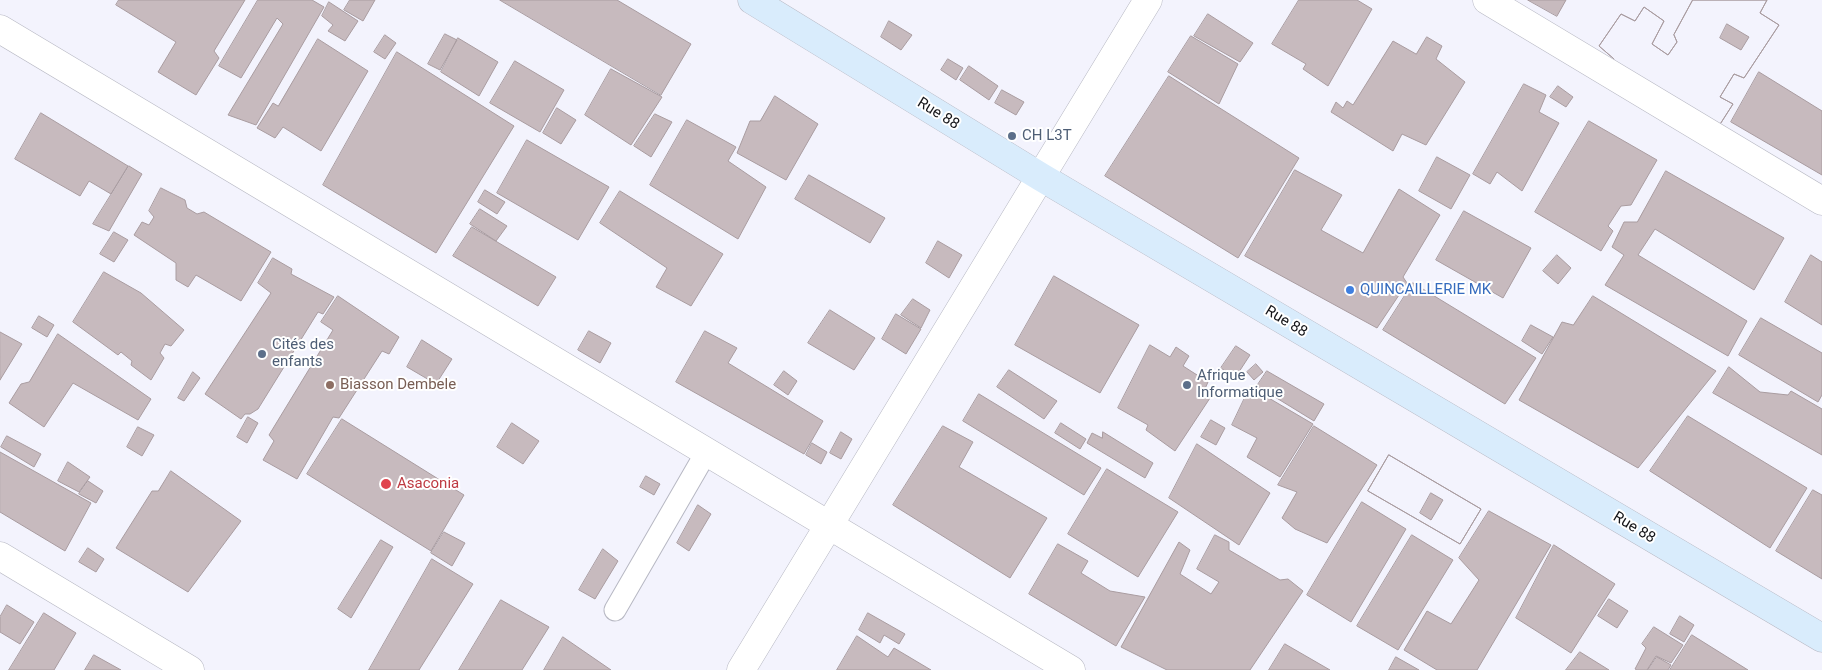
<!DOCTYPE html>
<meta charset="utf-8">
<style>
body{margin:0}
canvas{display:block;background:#f3f3fd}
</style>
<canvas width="1822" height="670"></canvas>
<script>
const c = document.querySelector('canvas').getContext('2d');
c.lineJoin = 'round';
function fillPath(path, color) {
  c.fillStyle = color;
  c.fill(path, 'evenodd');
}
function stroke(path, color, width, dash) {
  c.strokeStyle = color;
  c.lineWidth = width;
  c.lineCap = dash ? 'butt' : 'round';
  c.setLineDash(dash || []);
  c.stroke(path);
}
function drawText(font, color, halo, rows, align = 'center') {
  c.font = font + ' Roboto,sans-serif';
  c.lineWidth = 4;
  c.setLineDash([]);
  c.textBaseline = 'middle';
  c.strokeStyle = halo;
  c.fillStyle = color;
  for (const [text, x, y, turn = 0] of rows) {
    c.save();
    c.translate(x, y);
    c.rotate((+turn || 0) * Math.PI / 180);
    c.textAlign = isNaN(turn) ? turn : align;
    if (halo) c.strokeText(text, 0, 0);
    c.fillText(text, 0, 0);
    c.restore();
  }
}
const building = new Path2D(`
 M119 0H245L214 51 219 58 196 95 158 72 176 42 116 5Z
 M258 0H312L324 7 256 125 228 115 283 24 277 18 241 78 219 66Z
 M350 0H375L363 21 344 10Z
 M500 0H617L691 44 661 95Z
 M1299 0H1357L1372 9 1328 86 1303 69 1306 64 1272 44Z
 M1528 0H1566L1557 16Z
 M1693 0H1767L1760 13 1779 25 1744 78 1734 74 1720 97 1733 104 1717 129 1609 67 1614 59 1599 46 1621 14 1635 21 1644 7 1664 21 1652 44 1668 55 1677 42 1674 35ZM1727 24 1749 37 1741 50 1720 38Z
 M1693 0H1767L1760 13 1779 25 1744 78 1734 74 1720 97 1733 104 1717 129 1609 67 1614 59 1599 46 1621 14 1635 21 1644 7 1664 21 1652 44 1668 55 1677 42 1674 35Z
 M329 2 358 21 345 41 328 31 333 25 322 16Z
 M1208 14 1253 43 1240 62 1194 36Z
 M889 21 912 35 901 50 881 37Z
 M445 34 457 40 440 70 428 64Z
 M385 35 396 43 385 59 374 52Z
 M1191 36 1238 64 1219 104 1168 72Z
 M1427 37 1442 46 1436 59 1465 82 1426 145 1402 134 1393 151 1331 112 1336 102 1343 108 1347 101 1353 105 1393 41 1416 54Z
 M458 38 498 62 479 96 441 72Z
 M318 39 368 71 321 151 283 127 275 138 257 128 273 103 278 106Z
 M397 52 514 126 436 253 323 185Z
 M948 59 963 68 956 80 941 70Z
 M515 61 564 90 540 132 490 103Z
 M969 66 998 86 989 100 960 80Z
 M611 69 662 97 631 145 585 115Z
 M1759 72 1822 111V175L1731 122Z
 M1169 76 1299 158 1238 258 1105 176Z
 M1524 84 1546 95 1539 112 1559 123 1522 191 1497 172 1490 184 1473 174Z
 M1558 86 1573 97 1566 107 1550 97Z
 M1002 90 1024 102 1016 115 995 103Z
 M775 96 818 124 786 180 737 153 750 121H760Z
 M557 108 576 120 561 144 543 133Z
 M41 113 128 166 111 194 89 181 80 196 15 159Z
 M655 114 672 122 651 157 634 146Z
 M687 120 736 147 728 161 766 187 738 239 650 185Z
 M1589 121 1657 160 1631 205 1621 206 1608 226 1613 231 1601 251 1535 212Z
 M527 140 609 187 578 240 497 193Z
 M1437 157 1470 175 1451 209 1419 191Z
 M129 166 142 174 109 231 93 224Z
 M1295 170 1342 195 1321 230 1363 253 1399 189 1440 215 1403 277 1407 283 1377 328 1245 256Z
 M1666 171 1784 238 1754 290 1655 229 1638 255 1747 321 1728 356 1605 285 1624 255 1612 247 1624 222H1637Z
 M809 175 885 218 870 243 795 199Z
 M161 188 185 200 187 208 197 214 204 212 271 252 241 301 196 275 188 287 176 280V263L134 235 142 222 149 225 154 217 149 211Z
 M485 190 505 202 497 214 478 202Z
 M620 191 723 254 691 306 656 287 667 268 600 223Z
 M480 209 507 226 496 241 470 224Z
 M1464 211 1531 248 1503 298 1436 260Z
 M472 227 556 277 538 306 453 256Z
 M114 232 128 240 114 262 100 254Z
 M938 241 962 255 949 278 926 263Z
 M1557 255 1571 268 1558 284 1543 271Z
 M1811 255 1822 262V325L1785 302Z
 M273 258 292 269 291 274 334 297 323 314 318 312 258 409 250 414H245L241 419 205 394 271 293 258 283Z
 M104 272 141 293 184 330 171 346 165 344 160 353 164 358 151 380 131 365 132 361 121 352 118 355 73 322Z
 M1054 276 1139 325 1100 393 1015 345Z
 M1413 283 1536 358 1505 404 1383 330Z
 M338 296 399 337 389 354 382 351 339 418 333 417 297 479 263 460 274 441 269 435 333 330 321 322Z
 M1593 296 1716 371 1638 468 1519 400 1562 322 1573 325Z
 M913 299 930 310 921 328 901 315Z
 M830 310 875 338 854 370 808 343Z
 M896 314 921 329 906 354 882 339Z
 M39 316 54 325 47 337 32 328Z
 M1761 318 1822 353V395L1818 402 1739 355Z
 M1531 325 1553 337 1542 354 1522 341Z
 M589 331 611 343 600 363 578 350Z
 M705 331 737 348 728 363 823 421 804 454 676 382Z
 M0 332 22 344 0 380Z
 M58 334 151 399 138 420 73 383 44 427 9 403 21 384 29 382Z
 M422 340 452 359 436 384 407 367Z
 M1150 345 1170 357 1176 347 1189 356 1183 366 1208 382 1204 391 1212 395 1175 451 1146 430 1148 425 1118 408Z
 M1236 346 1250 355 1235 378 1221 368Z
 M1256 364 1263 372 1254 380 1247 372Z
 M1729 367 1760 392 1788 395 1791 391 1822 409V455L1713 393Z
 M1009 370 1057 401 1044 419 997 387Z
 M784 371 797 381 788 395 774 385Z
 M1267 371 1324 404 1314 421 1257 386Z
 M193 372 200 378 184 401 178 398Z
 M1250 387 1313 424 1280 477 1247 457 1257 438 1232 425Z
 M979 394 1101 468 1084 495 963 421Z
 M1688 416 1807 488 1770 548 1650 471Z
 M248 417 258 423 247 443 237 437Z
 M342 419 464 495 431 551 307 474Z
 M1211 420 1225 428 1216 445 1201 437Z
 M512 423 539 441 523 464 497 447Z
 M1061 423 1086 439 1080 449 1055 433Z
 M943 426 973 442 959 467 1047 518 1010 578 893 505Z
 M1314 426 1377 465 1327 543 1295 529 1282 518 1297 492 1278 485Z
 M138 427 154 435 142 456 127 447Z
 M841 432 852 439 841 459 830 453Z
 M1103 432 1153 463 1145 478 1087 443 1092 433 1102 438Z
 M7 436 41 454 34 467 1 447Z
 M812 443 827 452 821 464 806 455Z
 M1197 444 1270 493 1239 545 1169 498Z
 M0 452 91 503 65 551 0 512Z
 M1389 455 1481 509 1460 544 1368 491ZM1431 493 1443 500 1431 520 1420 513Z
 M1389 455 1481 509 1460 544 1368 491Z
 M68 462 90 477 79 492 58 481Z
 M1107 469 1178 512 1138 577 1068 534Z
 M171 471 241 521 188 592 116 548 152 491H158Z
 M646 476 660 484 654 495 640 487Z
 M88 481 103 491 96 503 79 494Z
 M1813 490 1822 495V579L1776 551Z
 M1362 502 1406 529 1351 622 1307 595Z
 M698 505 711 514 689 551 677 543Z
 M1489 511 1551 545 1477 670H1437L1404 650 1427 611 1451 624 1479 580 1459 558Z
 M444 532 465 543 452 566 431 553Z
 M1215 535 1229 542V550L1280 580 1288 579 1303 591 1250 670H1167L1121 647 1179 542 1190 550 1180 574 1211 594 1219 582 1197 569Z
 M1412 535 1453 560 1398 650 1357 626Z
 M381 540 393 547 351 618 338 609Z
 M1058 544 1088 561 1081 573 1110 591 1145 597 1116 646 1029 594Z
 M1554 545 1615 584 1571 653 1516 618Z
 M88 548 104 559 96 572 79 562Z
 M603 549 618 561 595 599 579 590Z
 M432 559 473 584 419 670H369Z
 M1609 599 1628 611 1617 628 1598 616Z
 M501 600 549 627 522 670H459Z
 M7 605 34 622 20 644 0 632V617Z
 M44 613 76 633 54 670H9Z
 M868 613 905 634 899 644 884 635 880 643 859 630Z
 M1680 616 1694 625 1684 642 1670 634Z
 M1654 627 1683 645 1671 663 1656 656 1647 670H1637L1635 669 1646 648 1642 644Z
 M1692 635 1748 670H1670Z
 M857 636 888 657 894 648 931 670H837Z
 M563 637 611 670H544Z
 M1285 644 1330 670H1269Z
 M1580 652 1609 670H1566Z
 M94 655 121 670H85Z
 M1396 657 1419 670H1389Z
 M1657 657 1671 665 1668 670H1648Z`);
fillPath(building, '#c7babe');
stroke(building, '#a99ca0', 1);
const lane = new Path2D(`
 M615 610 707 451`);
const street = new Path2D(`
 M1487 0 1822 201
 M0 29 1071 670
 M0 556 190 670
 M741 670 1148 0`);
const secondary = new Path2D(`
 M752 0 1041 177 1822 638`);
stroke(lane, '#b7b8c3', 23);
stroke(street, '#b7b8c3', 29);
stroke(secondary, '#b7b8c3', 29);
stroke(lane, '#fff', 21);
stroke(street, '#fff', 28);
stroke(secondary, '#d9ecfc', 28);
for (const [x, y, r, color] of [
 [1012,136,5,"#5c6f8a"],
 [1350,290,5,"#3f7fe0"],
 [262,354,5,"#5c6f8a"],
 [330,385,5,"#8d6e63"],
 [1187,385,5,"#5c6f8a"],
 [386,484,6,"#e0444e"]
]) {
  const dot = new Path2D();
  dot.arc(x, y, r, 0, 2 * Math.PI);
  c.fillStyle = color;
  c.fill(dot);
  stroke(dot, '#fff', 2);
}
drawText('15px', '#141418', '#fff', [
 ["Rue 88",938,114,32],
 ["Rue 88",1286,322,31],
 ["Rue 88",1634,528,31]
]);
drawText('15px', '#4e5e75', '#fff', [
 ["CH L3T",1022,136],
 ["Cités des",272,345],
 ["enfants",272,362],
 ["Afrique",1197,376],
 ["Informatique",1197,393]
], 'left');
drawText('15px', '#366cbe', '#fff', [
 ["QUINCAILLERIE MK",1360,290]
], 'left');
drawText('15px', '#785e54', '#fff', [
 ["Biasson Dembele",340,385]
], 'left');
drawText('15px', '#be3a42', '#fff', [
 ["Asaconia",397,484]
], 'left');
</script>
